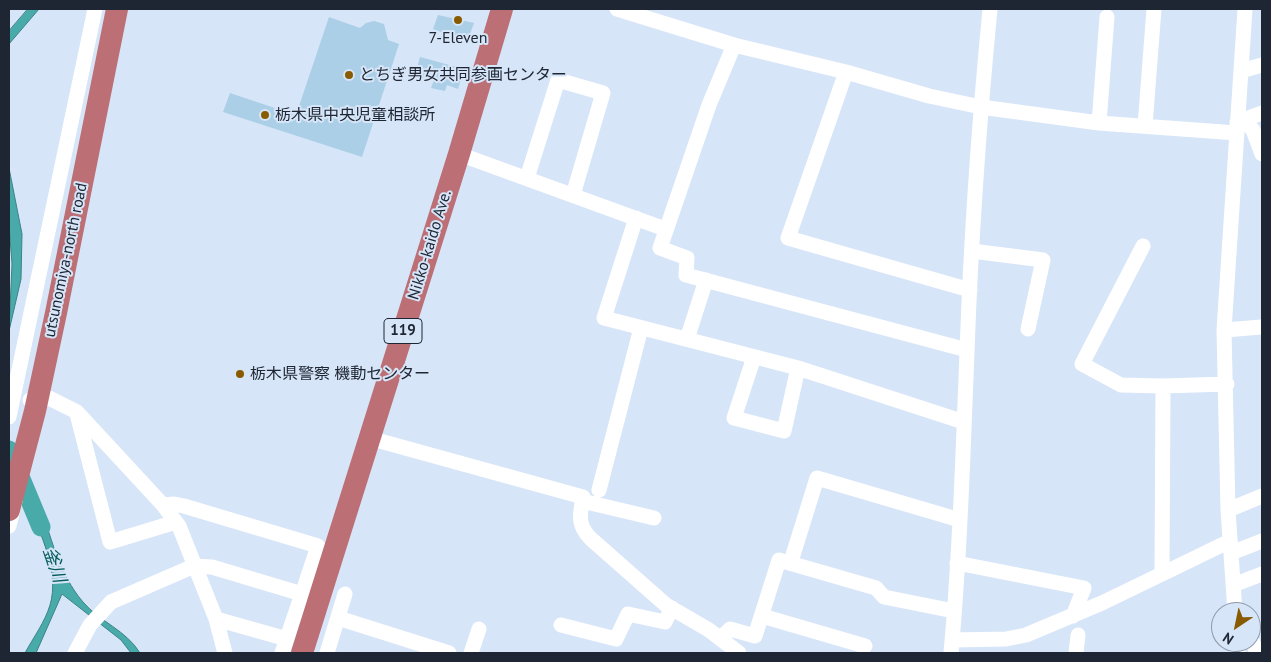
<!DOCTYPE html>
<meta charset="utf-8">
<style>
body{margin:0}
#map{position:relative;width:1271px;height:662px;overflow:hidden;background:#d7e5f8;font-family:"PT Sans",sans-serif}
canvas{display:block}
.frame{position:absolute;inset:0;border:10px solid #1d2632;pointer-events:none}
.north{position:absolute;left:1211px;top:602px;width:50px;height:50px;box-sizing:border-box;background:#d7e5f8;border:1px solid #8d99a9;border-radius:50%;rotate:214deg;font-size:14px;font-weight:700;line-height:20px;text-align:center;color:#1d2632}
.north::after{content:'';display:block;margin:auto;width:18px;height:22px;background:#895b00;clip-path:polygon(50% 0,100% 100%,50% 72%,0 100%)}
</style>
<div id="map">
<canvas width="1271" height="662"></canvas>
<div class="frame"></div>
<div class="north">N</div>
</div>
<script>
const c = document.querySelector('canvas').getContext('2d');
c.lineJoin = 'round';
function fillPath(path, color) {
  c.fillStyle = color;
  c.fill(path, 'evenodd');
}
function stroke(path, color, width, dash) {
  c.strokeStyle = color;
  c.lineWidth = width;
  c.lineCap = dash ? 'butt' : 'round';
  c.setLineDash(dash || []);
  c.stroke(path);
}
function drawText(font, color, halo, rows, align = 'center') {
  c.font = font + ' "PT Sans","Noto Sans JP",sans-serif';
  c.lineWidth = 4;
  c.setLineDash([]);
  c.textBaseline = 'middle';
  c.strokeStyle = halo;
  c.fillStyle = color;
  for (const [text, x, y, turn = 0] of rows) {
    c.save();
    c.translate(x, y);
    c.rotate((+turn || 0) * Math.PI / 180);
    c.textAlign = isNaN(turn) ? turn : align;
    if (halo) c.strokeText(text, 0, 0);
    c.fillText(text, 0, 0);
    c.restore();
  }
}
const water = new Path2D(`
 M28 9H39L9 44V31Z
 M9 168 22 234 21 279 9 331 12 264 9 225Z
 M39 500C50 535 59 574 83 602 100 622 126 630 140 653H131L121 640 62 594 36 653H25C33 638 45 622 50 605 60 572 40 534 29 504Z`);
fillPath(water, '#49aaaa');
stroke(water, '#3c8286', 1);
stroke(new Path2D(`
 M9 450 41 527`), '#49aaaa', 19);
fillPath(new Path2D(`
 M438 15 474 23 467 42 433 29Z
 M329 17 360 28 366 23 374 21 384 24 388 40 399 44 362 157 223 112 230 93 296 115Z
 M420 57 464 69 458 89 447 85 445 91 431 88 434 80 415 75Z`), '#aacfe6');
stroke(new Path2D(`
 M617 9 734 45 846 72 929 96 981 107 1099 123 1237 133
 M734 45 709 105 660 248 687 258 686 275 967 350
 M1241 71 1262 65
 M846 72 788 238 970 290
 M1244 120 1253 130 1262 154
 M1237 122 1262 113
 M1099 123 1107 17
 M1145 126 1154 9
 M459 154 665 229
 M527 178 558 80 603 93 573 195
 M636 218 604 318 798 368 964 422
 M1143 246 1082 364 1121 385 1163 386 1162 574
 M972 251 1043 260 1028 329
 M1224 330 1262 327
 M687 339 706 280
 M754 357 734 418 784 431 798 368
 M1163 386 1227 384
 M30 400 49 398 77 412 163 505 179 526 216 619 225 653
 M77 414 110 542 176 522
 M9 417 95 9
 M369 438 583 497C580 515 577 524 590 538L666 605 709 630 739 653
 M599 490 641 328
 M582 501 654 518
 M1228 510 1262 496
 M9 526 15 501
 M1231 553 1262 541
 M793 555 817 478 960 520
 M957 563 1084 588 1073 616
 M1233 585 1262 574
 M1235 612 1228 510 1224 330 1245 9
 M762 616 865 646
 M338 618 449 653
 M216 619 287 639
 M561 625 616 639 628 614 665 622 672 608
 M721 638 730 629 755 636 779 560 876 588 884 597 954 611
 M1251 638 1257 653
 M952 640 1006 639 1026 635 1102 603 1230 541
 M1237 642 1238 653
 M75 653 90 625 111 602 194 566 212 567 302 594 318 546 184 506 174 504 163 505
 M282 653 302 594
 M327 653 345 594
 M471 653 479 629
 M951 653C960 553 963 452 967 352 971 237 979 123 990 9
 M1076 653 1078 635`), '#fff', 15);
stroke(new Path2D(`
 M9 510 35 411 56 313 117 9
 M302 653 459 154 502 9`), '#bc6f75', 22);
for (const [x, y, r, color] of [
 [458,20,5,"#895b00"],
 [349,75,5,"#895b00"],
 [265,115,5,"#895b00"],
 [240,374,5,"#895b00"]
]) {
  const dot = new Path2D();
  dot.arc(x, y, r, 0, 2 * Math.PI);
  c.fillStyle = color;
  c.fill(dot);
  stroke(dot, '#d7e5f8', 2);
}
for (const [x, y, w] of [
 [403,331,38]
]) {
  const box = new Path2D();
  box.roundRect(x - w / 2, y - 12.5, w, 25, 4);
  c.fillStyle = '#d7e5f8';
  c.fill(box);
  stroke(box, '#1d2632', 1);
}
drawText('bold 15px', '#1d2632', null, [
 ["119",403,331]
]);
drawText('16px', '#1d2632', '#d7e5f8', [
 ["7-Eleven",458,38,"center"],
 ["とちぎ男女共同参画センター",359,75],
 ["栃木県中央児童相談所",275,115],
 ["栃木県警察 機動センター",250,374]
], 'left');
drawText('16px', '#1d2632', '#d7e5f8', [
 ["Nikko-kaido Ave.",430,245,-73],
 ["utsunomiya-north road",66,260,-78]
]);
drawText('italic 18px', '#045c5c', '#d7e5f8', [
 ["釜川",54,565,71]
]);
</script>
